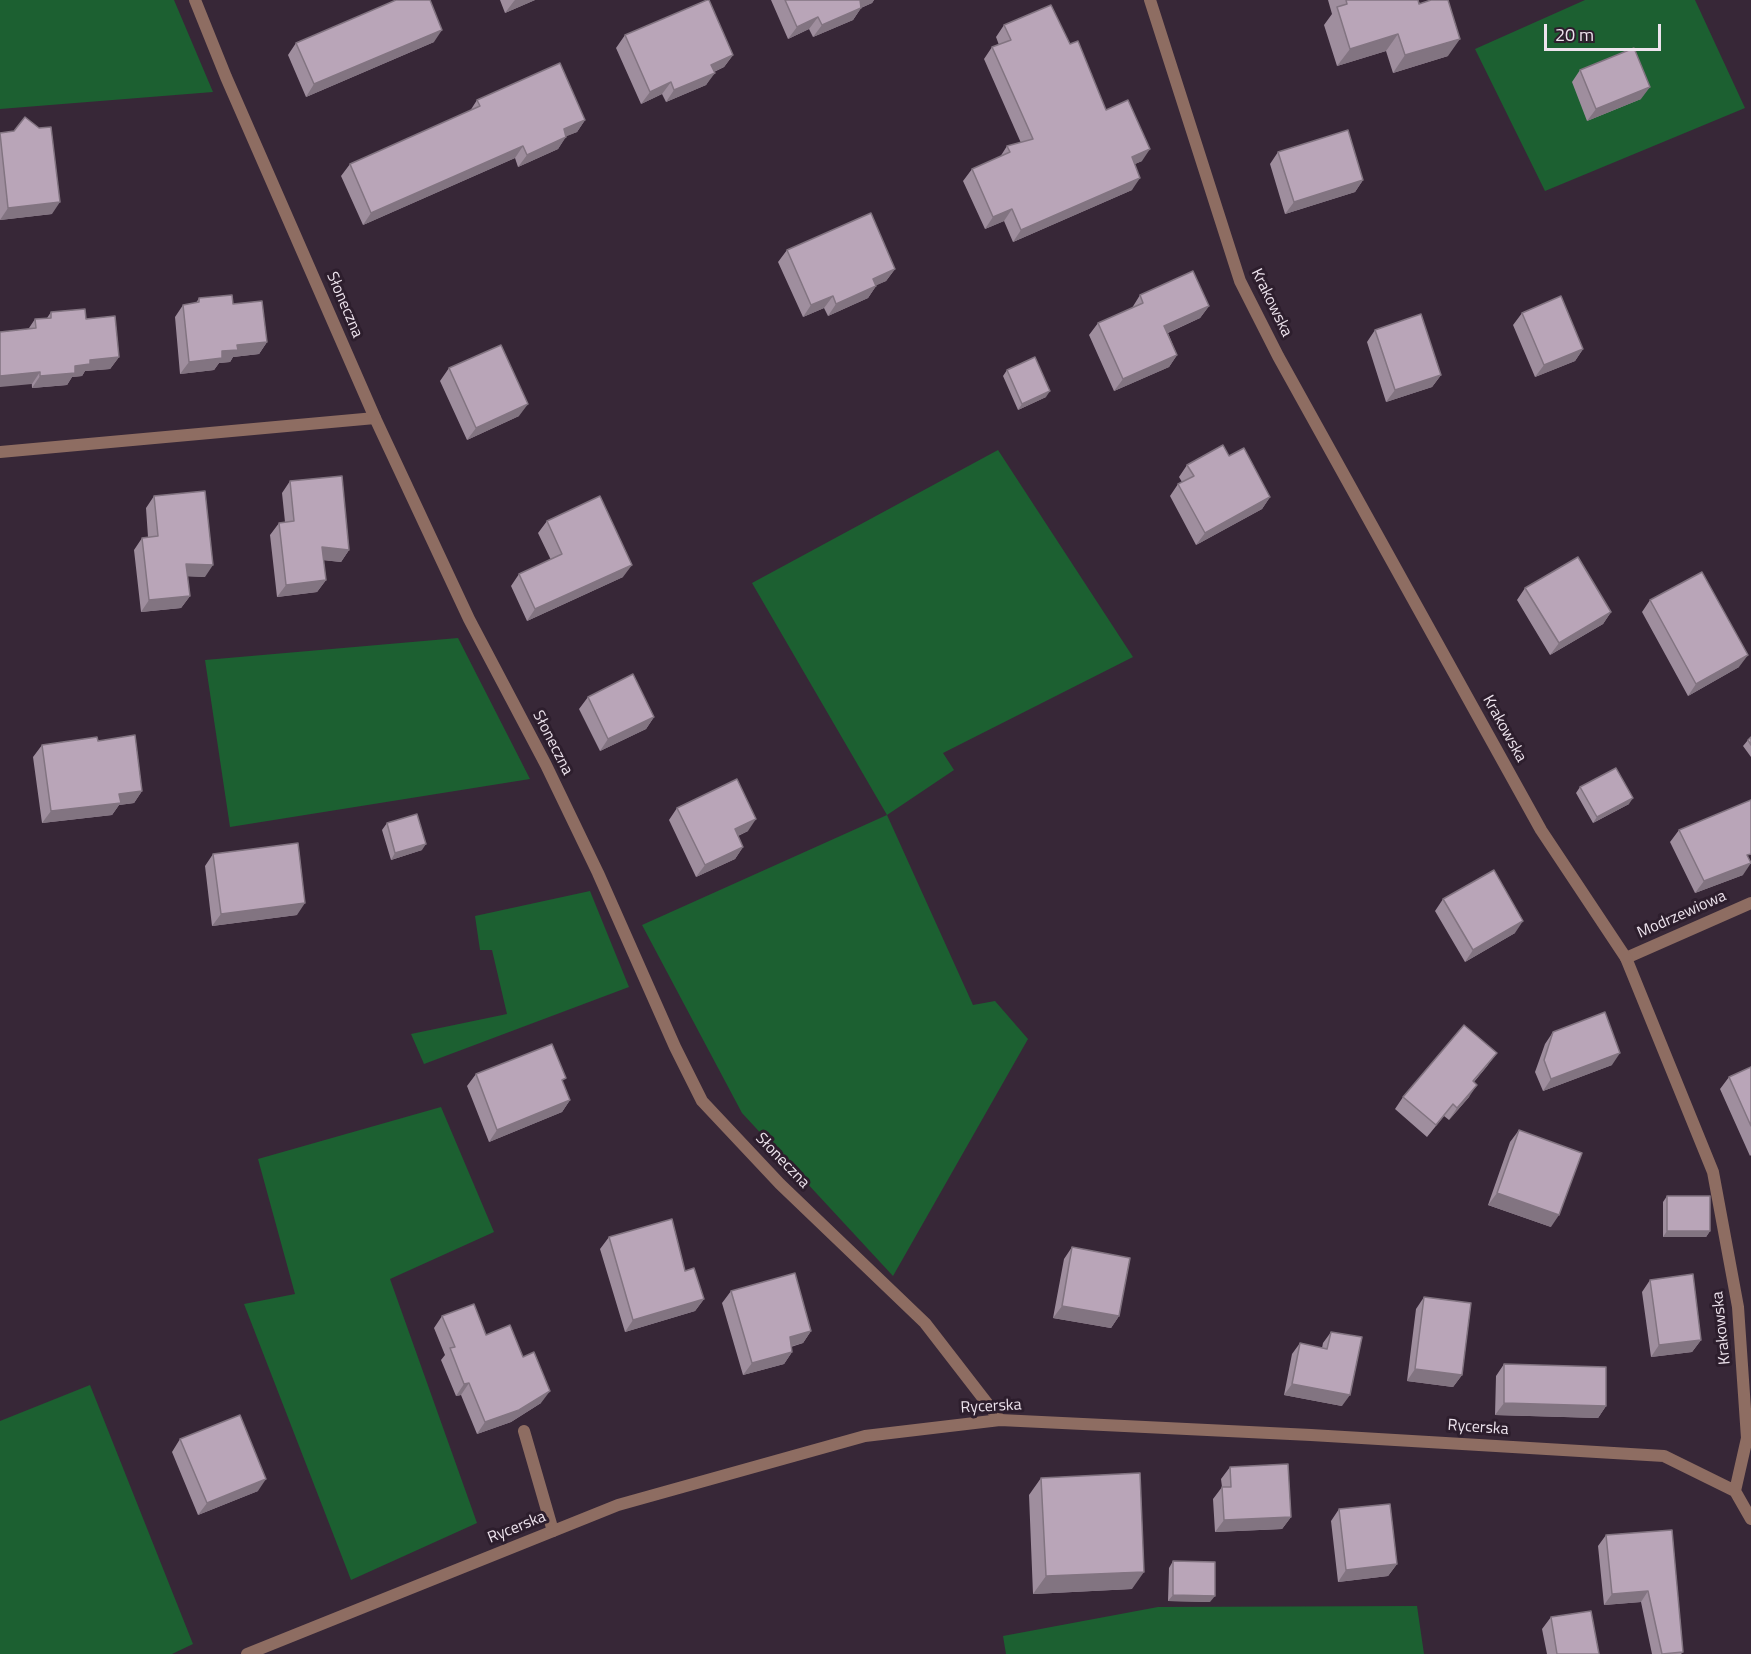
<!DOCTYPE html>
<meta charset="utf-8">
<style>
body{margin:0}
#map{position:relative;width:1751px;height:1654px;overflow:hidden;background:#372737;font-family:"Titillium Web",sans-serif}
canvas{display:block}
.scale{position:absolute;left:1544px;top:24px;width:117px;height:27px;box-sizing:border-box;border:3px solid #ede3ed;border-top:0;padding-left:8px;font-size:18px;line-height:21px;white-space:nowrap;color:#ede3ed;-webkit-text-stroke:4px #2d1e2d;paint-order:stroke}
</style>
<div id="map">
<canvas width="1751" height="1654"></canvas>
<div class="scale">20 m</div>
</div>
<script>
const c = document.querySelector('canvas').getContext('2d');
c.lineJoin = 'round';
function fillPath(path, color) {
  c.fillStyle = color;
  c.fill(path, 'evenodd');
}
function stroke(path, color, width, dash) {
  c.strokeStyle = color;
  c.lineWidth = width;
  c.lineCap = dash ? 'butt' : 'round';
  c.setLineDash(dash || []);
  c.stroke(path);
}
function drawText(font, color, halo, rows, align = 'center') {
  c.font = font + ' "Titillium Web",sans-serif';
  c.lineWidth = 6;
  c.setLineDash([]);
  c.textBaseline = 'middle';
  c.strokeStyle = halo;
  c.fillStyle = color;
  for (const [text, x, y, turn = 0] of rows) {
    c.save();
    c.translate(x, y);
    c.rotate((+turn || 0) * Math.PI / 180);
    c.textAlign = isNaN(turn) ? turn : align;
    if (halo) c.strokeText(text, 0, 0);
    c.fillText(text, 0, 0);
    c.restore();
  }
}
fillPath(new Path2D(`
 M0 0H174L213 92 0 109Z
 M1585 0H1695L1745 108 1545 191 1475 49Z
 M998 450 1133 657 943 753 954 770 887 815 973 1005 995 1001 1028 1039 893 1276 742 1113 642 925 887 815 752 583Z
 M458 638 530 779 230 827 205 660Z
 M590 891 629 987 424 1064 411 1034 507 1014 492 950H480L475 916Z
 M441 1107 494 1232 390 1279 477 1523 351 1580 244 1304 295 1294 258 1159Z
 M90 1385 193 1644 172 1654H0V1421Z
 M1417 1606 1424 1654H1006L1003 1636 1158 1607Z`), '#1c6031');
stroke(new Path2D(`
 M0 452 375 418
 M524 1431 553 1531`), '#8e6d62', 12);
stroke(new Path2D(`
 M195 0 226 77 375 418 469 619 546 765 598 873 675 1047 702 1101 780 1184 925 1323 1000 1420
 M1626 958 1751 903`), '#8e6d62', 12);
stroke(new Path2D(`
 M1150 0 1240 281 1278 356 1541 830 1626 958 1713 1172 1738 1307 1743 1380 1747 1438 1735 1491
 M247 1654 618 1505 865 1436 1000 1420 1311 1435 1664 1456 1735 1491 1751 1519`), '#8e6d62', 12);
fillPath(new Path2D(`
 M500 0H535L505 13Z
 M771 0H874L872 3 861 8 853 20 813 37 809 29 788 39Z
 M1328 0H1418L1448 56 1393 73 1386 51 1337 66 1324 25 1332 14Z
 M1004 25 1070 44 1106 110 1142 161 1135 164 1132 190 1013 242 1004 221 985 229 963 181 972 169 1000 157 1007 146 1021 143 984 59 992 47 999 45 996 37Z
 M625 35 733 55 724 67 714 72 706 85 666 102 662 94 641 104 616 48Z
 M434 42 306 97 288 55 296 43Z
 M1580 70 1641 99 1587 121 1572 82Z
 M477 100 585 120 577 132 566 136 558 149 518 167 515 158 363 225 341 176 350 164 470 111Z
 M0 133 52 214 0 220Z
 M1278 152 1363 180 1355 192 1285 214 1270 164Z
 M787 250 895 269 886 281 876 285V286L868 298 828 316 824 308 803 317 778 262Z
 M1140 295 1209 306 1200 318 1168 333 1177 355 1169 367 1114 391 1089 335 1098 323 1132 308Z
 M199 298 233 304 267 342 259 354 233 357 230 362 219 363 214 370 180 374 175 317 183 305 196 303Z
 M51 312 86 319 119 357 110 369 85 371 82 376 72 377 67 385 32 388 29 328 35 319 47 318Z
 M1522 313 1583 349 1575 361 1535 377 1513 325Z
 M1375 330 1441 375 1432 387 1386 402 1367 342Z
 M449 368 519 416 467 440 440 381Z
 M1007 370 1046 397 1018 410 1003 376Z
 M1229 456 1270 497 1262 509 1196 545 1170 496 1178 484 1182 482 1179 477 1187 465Z
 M290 481 349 550 341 562 323 560 326 580 317 592 277 597 270 535 279 523 285 522 282 493Z
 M154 496 205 577 187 576 190 596 181 608 141 612 134 550 142 538 148 537 146 508Z
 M547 521 623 577 527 621 511 586 519 574 551 560 538 533Z
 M1525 588 1611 612 1603 624 1550 655 1517 600Z
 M1650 600 1739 667 1688 696 1642 612Z
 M588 697 654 717 646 729 600 751 579 709Z
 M1751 737V757L1743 746 1748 740Z
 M98 741 142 791 134 803 119 805 112 815 42 823 33 757 42 745Z
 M1580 787 1629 804 1593 823 1576 793Z
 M677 808 748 831 738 836 743 847 735 859 696 877 669 820Z
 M387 823 422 850 391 860 382 830Z
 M1679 830 1743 875 1695 893 1670 842Z
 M213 854 297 915 212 926 205 866Z
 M1443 899 1515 933 1465 962 1435 911Z
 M1553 1032 1612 1065 1543 1091 1535 1072 1545 1044Z
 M1488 1065 1474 1082 1469 1097 1449 1120 1444 1116 1427 1137 1395 1109 1403 1097Z
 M1751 1067V1155L1750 1156 1720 1089 1729 1077Z
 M476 1074 563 1083 570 1100 562 1112 489 1142 467 1086Z
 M1519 1130 1551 1227 1488 1205 1510 1142Z
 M1667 1196 1710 1231 1706 1237H1663V1202Z
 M609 1237 685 1271 704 1299 695 1311 625 1332 600 1249Z
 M1072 1247 1119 1316 1111 1328 1053 1318 1064 1259Z
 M1650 1280 1701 1340 1692 1352 1651 1357 1642 1292Z
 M731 1291 811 1331 803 1343 791 1347 792 1352 784 1364 743 1375 722 1303Z
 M1424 1297 1462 1375 1453 1387 1407 1381 1416 1309Z
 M442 1316 486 1335 541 1403 511 1422 477 1434 461 1395 456 1396 441 1360 445 1355 434 1328Z
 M1331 1332 1342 1406 1284 1395 1292 1354 1300 1343 1322 1348 1323 1343Z
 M1504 1364 1606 1406 1598 1418 1495 1415 1496 1376Z
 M180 1439 258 1491 198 1515 172 1452Z
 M1230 1467 1291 1517 1282 1529 1215 1532 1213 1499 1222 1487 1221 1479Z
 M1041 1478 1132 1589 1033 1594 1029 1495Z
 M1339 1509 1397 1564 1388 1576 1338 1582 1331 1521Z
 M1672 1530 1683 1652 1681 1654H1652L1641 1602 1604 1605 1598 1546 1606 1535Z
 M1173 1561 1210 1602 1168 1601 1169 1568Z
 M1551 1617 1599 1654H1547L1542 1629Z`), '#9f8e9e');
fillPath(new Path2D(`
 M515 0H535L505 13 514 1Z
 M859 0H874L872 3 851 12Z
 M861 8 853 20 813 37 822 25Z
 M818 17 809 29 788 39 797 27Z
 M442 30 434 42 306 97 314 84Z
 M1398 34 1386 51 1337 66 1350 49Z
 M1460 39 1448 56 1393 73 1405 55Z
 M733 55 724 67 703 77 711 65Z
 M715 73 706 85 666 102 674 90Z
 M671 82 662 94 641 104 650 92Z
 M1650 87 1641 99 1587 121 1596 109Z
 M585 120 577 132 555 141 564 129Z
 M566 137 558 149 518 167 527 155Z
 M523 146 515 158 363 225 371 213Z
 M1150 149 1142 161 1123 169 1132 157Z
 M1140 178 1132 190 1013 242 1021 230Z
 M1363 180 1355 192 1285 214 1294 202Z
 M60 202 52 214 0 220 8 208Z
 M1012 209 1004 221 985 229 993 217Z
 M895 269 886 281 864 291 873 279Z
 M876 286 868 298 828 316 836 304Z
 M833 296 824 308 803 317 811 305Z
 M1209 306 1200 318 1156 338 1164 326Z
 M267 342 259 354 233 357 230 362 219 363 214 370 180 374 189 362 237 345Z
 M1583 349 1575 361 1535 377 1544 365Z
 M1177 355 1169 367 1114 391 1123 379Z
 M119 357 110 369 85 371 82 376 72 377 67 385 32 388 40 376 75 366 90 360Z
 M40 372 32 384 0 387V376Z
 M1441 375 1432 387 1386 402 1395 390Z
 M1050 391 1046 397 1018 410 1022 404Z
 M528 404 519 416 467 440 476 428Z
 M1270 497 1262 509 1196 545 1205 533Z
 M322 547 349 550 341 562 313 559Z
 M186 564 213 565 205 577 178 576Z
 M632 565 623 577 527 621 535 609Z
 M326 580 317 592 277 597 286 585Z
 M190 596 181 608 141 612 149 600Z
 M1611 612 1603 624 1550 655 1559 643Z
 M1748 655 1739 667 1688 696 1696 684Z
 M654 717 646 729 600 751 608 739Z
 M142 791 134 803 119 805 112 815 42 823 51 811 119 794Z
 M1633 798 1629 804 1593 823 1597 817Z
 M756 819 748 831 727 841 735 829Z
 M426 844 422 850 391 860 395 853Z
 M743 847 735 859 696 877 705 865Z
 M1751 863 1743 875 1695 893 1704 881Z
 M305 903 297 915 212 926 221 914Z
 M1523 921 1515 933 1465 962 1473 950Z
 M1497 1053 1488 1065 1464 1093 1473 1081Z
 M1620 1053 1612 1065 1543 1091 1551 1079Z
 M1477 1085 1469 1097 1449 1120 1457 1108Z
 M570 1100 562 1112 489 1142 497 1130Z
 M1497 1193 1559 1215 1551 1227 1488 1205Z
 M1667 1231H1710L1706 1237H1663Z
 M704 1299 695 1311 625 1332 633 1320Z
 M1062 1306 1119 1316 1111 1328 1053 1318Z
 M811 1331 803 1343 781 1349 790 1337Z
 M1701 1340 1692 1352 1651 1357 1659 1345Z
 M792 1352 784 1364 743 1375 752 1363Z
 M1415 1369 1462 1375 1453 1387 1407 1381Z
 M469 1383 461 1395 456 1396 464 1384Z
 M1292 1384 1350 1395 1342 1406 1284 1395Z
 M550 1391 541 1403 511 1422 477 1434 485 1422Z
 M1504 1403 1606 1406 1598 1418 1495 1415Z
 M266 1479 258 1491 198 1515 207 1503Z
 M1291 1517 1282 1529 1215 1532 1224 1520Z
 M1397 1564 1388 1576 1338 1582 1346 1570Z
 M1144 1572 1132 1589 1033 1594 1046 1576Z
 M1648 1591 1641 1602 1604 1605 1612 1594Z
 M1173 1595 1215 1596 1210 1602 1168 1601Z`), '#827481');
const building = new Path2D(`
 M396 0H430L442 30 314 84 296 43Z
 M707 0H709L733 55 711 65 715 73 674 90 671 82 650 92 625 35Z
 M785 0H860L861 8 822 25 818 17 797 27Z
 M1346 0H1418L1419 4 1431 0H1448L1460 39 1405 55 1398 34 1350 49 1337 7 1347 4Z
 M1051 5 1070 44 1078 41 1106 110 1128 100 1150 149 1132 157 1140 178 1021 230 1012 209 993 217 972 169 1010 152 1007 146 1033 139 992 47 1011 40 1004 25Z
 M1634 48 1650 87 1596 109 1580 70Z
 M560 63 585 120 564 129 566 137 527 155 523 146 371 213 350 164 480 106 477 100Z
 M25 117 39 128 51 127 60 202 8 208 0 133 14 131Z
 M1348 130 1363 180 1294 202 1278 152Z
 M871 213 895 269 873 279 876 286 836 304 833 296 811 305 787 250Z
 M1193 271 1209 306 1164 326 1177 355 1123 379 1098 323 1143 303 1140 295Z
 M232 295 233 304 262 301 267 342 237 345 238 350 222 351V358L189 362 183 305 199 302V298Z
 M1561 296 1583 349 1544 365 1522 313Z
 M85 309 86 319 115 316 119 357 90 360V364L75 366V373L40 376V372L0 376V332L36 328 35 319 51 318V312Z
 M1421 314 1441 375 1395 390 1375 330Z
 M501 345 528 404 476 428 449 368Z
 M1035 357 1050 391 1022 404 1007 370Z
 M1223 445 1229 456 1244 448 1270 497 1205 533 1178 484 1194 476 1187 465Z
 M342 476 349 550 322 547 326 580 286 585 279 523 294 521 290 481Z
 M205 491 213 565 186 564 190 596 149 600 142 538 158 536 154 496Z
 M600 496 632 565 535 609 519 574 562 554 547 521Z
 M1578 557 1611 612 1559 643 1525 588Z
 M1702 572 1748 655 1696 684 1650 600Z
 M633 674 654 717 608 739 588 697Z
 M135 735 142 791 119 794 121 803 51 811 42 745 97 737 98 741Z
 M1751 737V745L1748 740Z
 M1616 768 1633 798 1597 817 1580 787Z
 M737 779 756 819 735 829 743 847 705 865 677 808Z
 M1751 800V854L1747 855 1751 863 1704 881 1679 830Z
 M417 814 426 844 395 853 387 823Z
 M298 843 305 903 221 914 213 854Z
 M1494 870 1523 921 1473 950 1443 899Z
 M1605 1012 1620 1053 1551 1079 1544 1060 1553 1032Z
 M1464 1025 1497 1053 1473 1081 1477 1085 1457 1108 1453 1104 1436 1125 1403 1097Z
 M552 1044 566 1078 562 1080 570 1100 497 1130 476 1074Z
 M1751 1067V1126L1729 1077Z
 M1519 1130 1582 1153 1559 1215 1497 1193Z
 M1667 1196H1710V1231H1667Z
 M672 1219 685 1271 694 1268 704 1299 633 1320 609 1237Z
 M1072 1247 1130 1258 1119 1316 1062 1306Z
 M795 1273 811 1331 790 1337 792 1352 752 1363 731 1291Z
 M1693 1274 1701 1340 1659 1345 1650 1280Z
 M1424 1297 1471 1303 1462 1375 1415 1369Z
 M474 1304 486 1335 510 1325 523 1357 534 1352 550 1391 519 1410 485 1422 469 1383 464 1384 450 1348 455 1347 442 1316Z
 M1331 1332 1362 1337 1350 1395 1292 1384 1300 1343 1327 1349Z
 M1504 1364 1606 1367V1406L1504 1403Z
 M240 1415 266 1479 207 1503 180 1439Z
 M1288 1464 1291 1517 1224 1520 1222 1487H1231L1230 1467Z
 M1140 1473 1144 1572 1046 1576 1041 1478Z
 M1390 1504 1397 1564 1346 1570 1339 1509Z
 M1672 1530 1683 1652 1662 1654 1648 1591 1612 1594 1606 1535Z
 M1173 1561 1215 1562V1596L1173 1595Z
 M1591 1611 1599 1654H1557L1551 1617Z`);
fillPath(building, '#b9a5b8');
stroke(building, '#827481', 1.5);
drawText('16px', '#ede3ed', '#2d1e2d', [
 ["Krakowska",1271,303,64],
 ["Słoneczna",344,305,67],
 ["Krakowska",1504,729,61],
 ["Słoneczna",552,743,63],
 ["Modrzewiowa",1682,915,-24],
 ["Słoneczna",782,1161,46],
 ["Krakowska",1722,1328,-96],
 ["Rycerska",991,1407,-3],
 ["Rycerska",1478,1428,4],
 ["Rycerska",517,1528,-22]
]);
</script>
